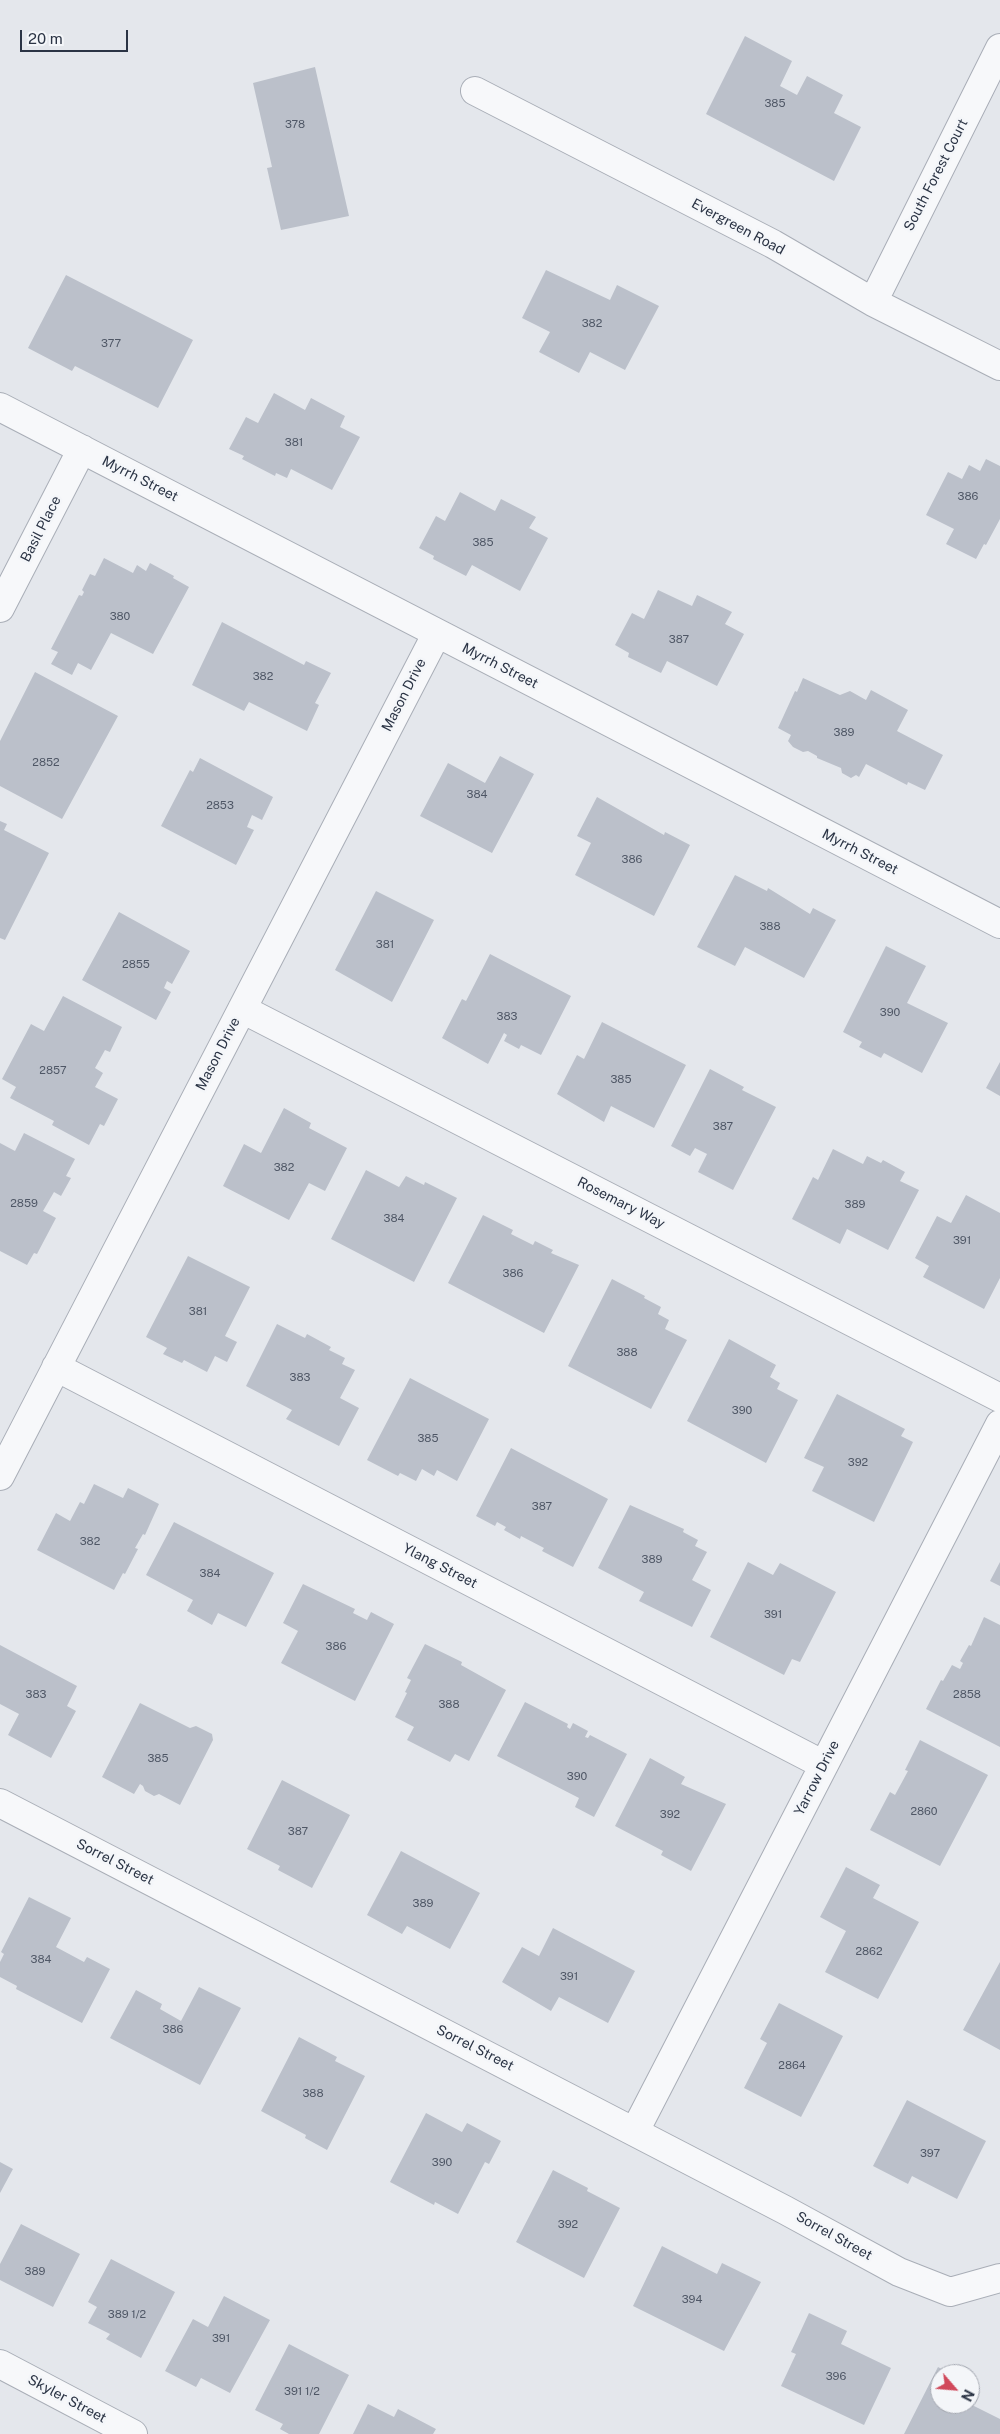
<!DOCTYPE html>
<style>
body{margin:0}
#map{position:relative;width:1000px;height:2434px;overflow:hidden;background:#e4e7ec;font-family:"Public Sans",sans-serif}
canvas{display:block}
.north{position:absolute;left:930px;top:2364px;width:50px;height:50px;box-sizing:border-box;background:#f4f6f9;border:1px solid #a4a8b1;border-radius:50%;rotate:117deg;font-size:14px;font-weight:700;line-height:20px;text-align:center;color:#2b3445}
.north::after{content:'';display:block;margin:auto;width:18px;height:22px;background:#d1495b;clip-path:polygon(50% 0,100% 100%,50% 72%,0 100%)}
.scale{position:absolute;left:20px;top:30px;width:108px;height:22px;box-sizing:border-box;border:2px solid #2b3445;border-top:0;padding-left:6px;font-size:15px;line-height:18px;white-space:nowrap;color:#2b3445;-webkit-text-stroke:4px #f4f6f9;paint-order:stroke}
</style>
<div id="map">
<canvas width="1000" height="2434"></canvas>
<div class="north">N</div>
<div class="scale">20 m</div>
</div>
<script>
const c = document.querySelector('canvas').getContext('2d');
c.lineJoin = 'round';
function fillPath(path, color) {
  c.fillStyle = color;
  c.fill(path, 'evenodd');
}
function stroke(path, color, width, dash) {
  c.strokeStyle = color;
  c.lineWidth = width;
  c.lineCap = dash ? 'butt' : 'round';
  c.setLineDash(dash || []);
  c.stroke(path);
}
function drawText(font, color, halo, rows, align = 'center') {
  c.font = font + ' "Public Sans",sans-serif';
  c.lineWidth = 5;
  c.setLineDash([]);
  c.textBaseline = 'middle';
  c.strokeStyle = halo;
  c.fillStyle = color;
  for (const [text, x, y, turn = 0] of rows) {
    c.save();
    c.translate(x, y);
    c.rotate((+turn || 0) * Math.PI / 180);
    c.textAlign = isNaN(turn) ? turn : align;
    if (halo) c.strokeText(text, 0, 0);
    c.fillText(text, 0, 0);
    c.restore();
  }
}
fillPath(new Path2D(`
 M745 36 792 61 780 86 797 95 807 76 843 95 834 113 861 127 834 181 706 114Z
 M315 67 349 216 281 230 267 168 272 167 253 83Z
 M546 270 610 300 617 285 659 306 625 370 590 352 579 373 539 352 550 332 522 318Z
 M66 275 193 340 158 408 75 366 72 371 28 348Z
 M274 393 305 410 311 398 345 416 340 427 360 437 332 490 291 469 287 478 276 473 275 476 242 459 244 456 229 449 246 417 258 423Z
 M986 459 1000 466V519L986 545 984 544 976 559 946 544 954 529 926 515 948 472 962 479 969 465 980 471Z
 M460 492 495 511 501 499 536 517 529 528 548 538 520 591 472 565 466 576 433 559 434 556 419 548 436 516 445 521Z
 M104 558 133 573 137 565 146 571 150 563 174 576 173 578 189 587 153 654 111 633 91 670 78 663 72 675 51 664 58 652 51 649 79 595 82 596 84 592 82 590 90 574 95 576Z
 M658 590 692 606 697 595 732 612 725 624 744 634 717 686 667 661 661 673 628 657 629 653 615 645 632 613 644 619Z
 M222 622 304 665 306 661 331 673 315 703 319 705 307 731 249 702 244 711 192 685Z
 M35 672 118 716 62 819 0 786V741Z
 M803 678 840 695 850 691 866 700 871 690 908 710 897 731 943 755 925 790 908 782 907 785 866 764 859 777 856 775 851 778 842 773 841 768 817 758V756L808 751 803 752 793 747 788 741 791 735 778 728 795 691 797 692Z
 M500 756 534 774 492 853 420 816 448 763 485 783Z
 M200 758 273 797 262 820 252 815 247 827 254 830 236 865 161 826 190 770 193 772Z
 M597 797 664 835 665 832 690 845 654 916 575 875 591 843 577 836Z
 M0 821 7 824 4 830 49 853 5 940 0 938Z
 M735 875 767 891 768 888 810 914 813 908 836 920 804 978 745 947 735 966 697 947Z
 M376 891 434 920 392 1002 335 970Z
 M119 912 190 951 172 984 167 981 164 988 171 992 156 1020 82 980Z
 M886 946 926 966 907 1003 948 1023 922 1073 884 1053 881 1058 859 1047 862 1042 843 1032Z
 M490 954 571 996 541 1055 521 1045 519 1049 504 1041 507 1035 504 1033 488 1064 442 1038 462 999 466 1001Z
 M63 996 122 1027 110 1052 105 1050 95 1068 103 1073 95 1087 118 1099 104 1126 100 1124 89 1145 52 1125 54 1121 10 1098 16 1087 2 1079 31 1024 44 1031Z
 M602 1022 686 1065 654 1128 611 1106 604 1122 557 1094 577 1055 584 1059Z
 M1000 1062V1096L986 1088Z
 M710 1069 744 1087 742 1090 776 1107 733 1190 698 1172 707 1154 695 1148 690 1156 671 1146Z
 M284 1108 311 1123 309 1128 347 1148 325 1191 309 1183 289 1220 223 1186 244 1144 261 1153Z
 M24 1133 75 1159 66 1176 71 1178 61 1196 54 1192 43 1211 56 1218 37 1254 34 1253 27 1265 0 1251V1143L15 1151Z
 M833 1149 863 1164 867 1156 881 1163 883 1160 905 1172 900 1181 919 1190 888 1250 847 1229 840 1244 792 1219 813 1177 818 1180Z
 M366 1170 399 1187 406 1176 424 1185 425 1182 457 1198 414 1282 331 1239Z
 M966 1195 1000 1213V1278L984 1309 923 1277 929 1266 915 1258 937 1216 951 1223Z
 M483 1215 513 1230 511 1234 533 1245 535 1241 553 1250 551 1253 579 1265 544 1333 448 1283Z
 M188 1256 250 1287 225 1336 237 1342 227 1362 215 1356 207 1372 184 1360 182 1363 163 1354 167 1348 146 1337Z
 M612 1279 645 1296 644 1298 661 1307 658 1314 669 1320 665 1329 687 1340 651 1409 568 1366Z
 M277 1324 305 1338 307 1334 331 1347 329 1350 345 1358 342 1364 355 1370 340 1398 359 1408 339 1446 286 1419 292 1410 246 1386Z
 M729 1339 776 1365 770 1377 780 1383 777 1389 798 1400 766 1463 687 1421Z
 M410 1378 489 1419 457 1481 437 1470 434 1476 422 1469 416 1481 400 1473 398 1476 367 1460Z
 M837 1394 905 1429 901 1436 913 1442 874 1522 812 1491 824 1467 804 1458Z
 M511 1448 608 1499 573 1567 542 1551 544 1548 521 1536 520 1539 504 1530 506 1527 497 1522 495 1526 476 1516Z
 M94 1484 123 1498 128 1488 159 1504 145 1535 143 1534 135 1548 138 1549 125 1574 123 1573 114 1590 37 1550 56 1513 70 1521 80 1502 84 1504Z
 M630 1505 684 1529 683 1532 698 1540 695 1546 707 1552 692 1580 711 1590 692 1627 639 1601 644 1592 598 1568Z
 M174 1522 274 1573 246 1627 218 1613 212 1625 187 1611 193 1600 146 1575Z
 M748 1562 773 1575 780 1563 836 1592 800 1662 792 1659 784 1675 710 1637Z
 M1000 1562V1586L990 1581Z
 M303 1584 355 1609 353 1613 367 1620 371 1612 394 1624 355 1701 281 1663 298 1631 283 1623Z
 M984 1617 1000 1625V1747L926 1709 941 1680 943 1681 952 1665 960 1669 963 1663 960 1661 969 1645 971 1646Z
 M425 1644 462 1662 461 1665 506 1690 469 1761 455 1754 450 1762 407 1740 414 1727 395 1717 407 1693 405 1692 411 1680 407 1678Z
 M0 1645 77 1686 67 1706 76 1711 51 1758 8 1735 19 1714 0 1704Z
 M525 1702 568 1724 567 1727 570 1729 573 1723 588 1731 585 1737 588 1738 590 1735 627 1754 594 1817 575 1807 579 1798 497 1756Z
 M140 1703 190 1728 196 1726 212 1734 213 1740 180 1805 159 1794 154 1796 145 1791 143 1786 140 1784 134 1794 102 1777Z
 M920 1740 988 1775 940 1866 870 1830 890 1792 895 1795 908 1771 905 1770Z
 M650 1758 685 1777 681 1784 726 1804 691 1871 661 1855 663 1851 615 1826Z
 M282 1780 350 1815 312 1888 278 1870 280 1866 247 1849Z
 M401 1851 480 1893 450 1949 407 1926 402 1934 367 1915Z
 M846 1867 880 1885 873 1898 919 1922 878 1999 825 1972 846 1931 820 1917Z
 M29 1897 71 1918 56 1947 84 1962 87 1957 110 1969 82 2023 16 1989 17 1986 0 1977V1962L4 1954 1 1952Z
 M553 1928 635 1971 608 2023 559 1997 551 2011 502 1982 522 1947 539 1956Z
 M1000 1962V2050L963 2030Z
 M199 1987 241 2008 200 2085 110 2038 136 1990 162 2004 160 2009 181 2021Z
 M779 2003 843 2036 801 2117 744 2088 767 2043 760 2039Z
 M299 2037 337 2057 335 2061 365 2076 327 2150 305 2138 306 2135 261 2111Z
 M907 2100 986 2141 957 2199 912 2176 908 2184 873 2166Z
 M426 2113 462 2132 467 2123 501 2141 489 2164 485 2162 458 2214 435 2202 434 2205 390 2182Z
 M0 2162 13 2169 0 2193Z
 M553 2170 588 2188 587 2191 620 2208 584 2278 516 2242Z
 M21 2224 80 2254 53 2307 0 2280V2264Z
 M662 2246 717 2274 722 2263 761 2282 724 2351 633 2306Z
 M111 2259 175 2292 141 2358 106 2339 110 2334 88 2323 97 2307 88 2302Z
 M224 2296 270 2320 230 2393 201 2378 196 2387 165 2371 193 2319 208 2327Z
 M809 2313 847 2331 841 2344 891 2368 864 2425 781 2386 796 2354 791 2352Z
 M289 2344 349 2375 319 2434H289L280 2429 283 2424 255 2410Z
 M938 2367 951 2374H940V2404H970L1000 2419V2434H904Z
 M368 2404 394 2417 398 2409 436 2429 433 2434H353Z`), '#bbc0ca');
const minor = new Path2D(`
 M475 91 773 244 873 302 1000 366
 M873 302 1000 48
 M0 407 1000 924
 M0 608 82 449
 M242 1009 1000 1398
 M56 1367 824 1765
 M0 1476 437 633
 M0 1803 785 2210 899 2272 950 2292 1000 2278
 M635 2131 1000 1424
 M0 2364 133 2434`);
stroke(minor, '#a9aeb7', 30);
stroke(minor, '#f7f8fa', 28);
drawText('11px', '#4f5766', null, [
 ["385",775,104],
 ["378",295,125],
 ["382",592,324],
 ["377",111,344],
 ["381",294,443],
 ["386",968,497],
 ["385",483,543],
 ["380",120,617],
 ["387",679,640],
 ["382",263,677],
 ["389",844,733],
 ["2852",46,763],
 ["384",477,795],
 ["2853",220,806],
 ["386",632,860],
 ["388",770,927],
 ["381",385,945],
 ["2855",136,965],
 ["390",890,1013],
 ["383",507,1017],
 ["2857",53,1071],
 ["385",621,1080],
 ["387",723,1127],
 ["382",284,1168],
 ["2859",24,1204],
 ["389",855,1205],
 ["384",394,1219],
 ["391",962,1241],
 ["386",513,1274],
 ["381",198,1312],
 ["388",627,1353],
 ["383",300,1378],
 ["390",742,1411],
 ["385",428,1439],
 ["392",858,1463],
 ["387",542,1507],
 ["382",90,1542],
 ["389",652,1560],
 ["384",210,1574],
 ["391",773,1615],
 ["386",336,1647],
 ["383",36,1695],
 ["2858",967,1695],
 ["388",449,1705],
 ["385",158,1759],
 ["390",577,1777],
 ["2860",924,1812],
 ["392",670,1815],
 ["387",298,1832],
 ["389",423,1904],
 ["2862",869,1952],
 ["384",41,1960],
 ["391",569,1977],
 ["386",173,2030],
 ["2864",792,2066],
 ["388",313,2094],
 ["397",930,2154],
 ["390",442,2163],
 ["392",568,2225],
 ["389",35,2272],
 ["394",692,2300],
 ["389 1/2",127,2315],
 ["391",221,2339],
 ["396",836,2377],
 ["391 1/2",302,2392]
]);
drawText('14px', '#2b3445', '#f4f6f9', [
 ["South Forest Court",936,175,-63],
 ["Evergreen Road",738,227,28],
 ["Myrrh Street",140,479,27],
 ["Basil Place",41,529,-63],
 ["Myrrh Street",500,666,27],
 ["Mason Drive",404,695,-63],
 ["Myrrh Street",860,852,27],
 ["Mason Drive",218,1054,-63],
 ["Rosemary Way",621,1203,27],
 ["Ylang Street",440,1566,27],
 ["Yarrow Drive",817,1778,-63],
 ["Sorrel Street",115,1862,27],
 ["Sorrel Street",475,2048,27],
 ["Sorrel Street",834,2236,29],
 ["Skyler Street",67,2399,28]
]);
</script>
